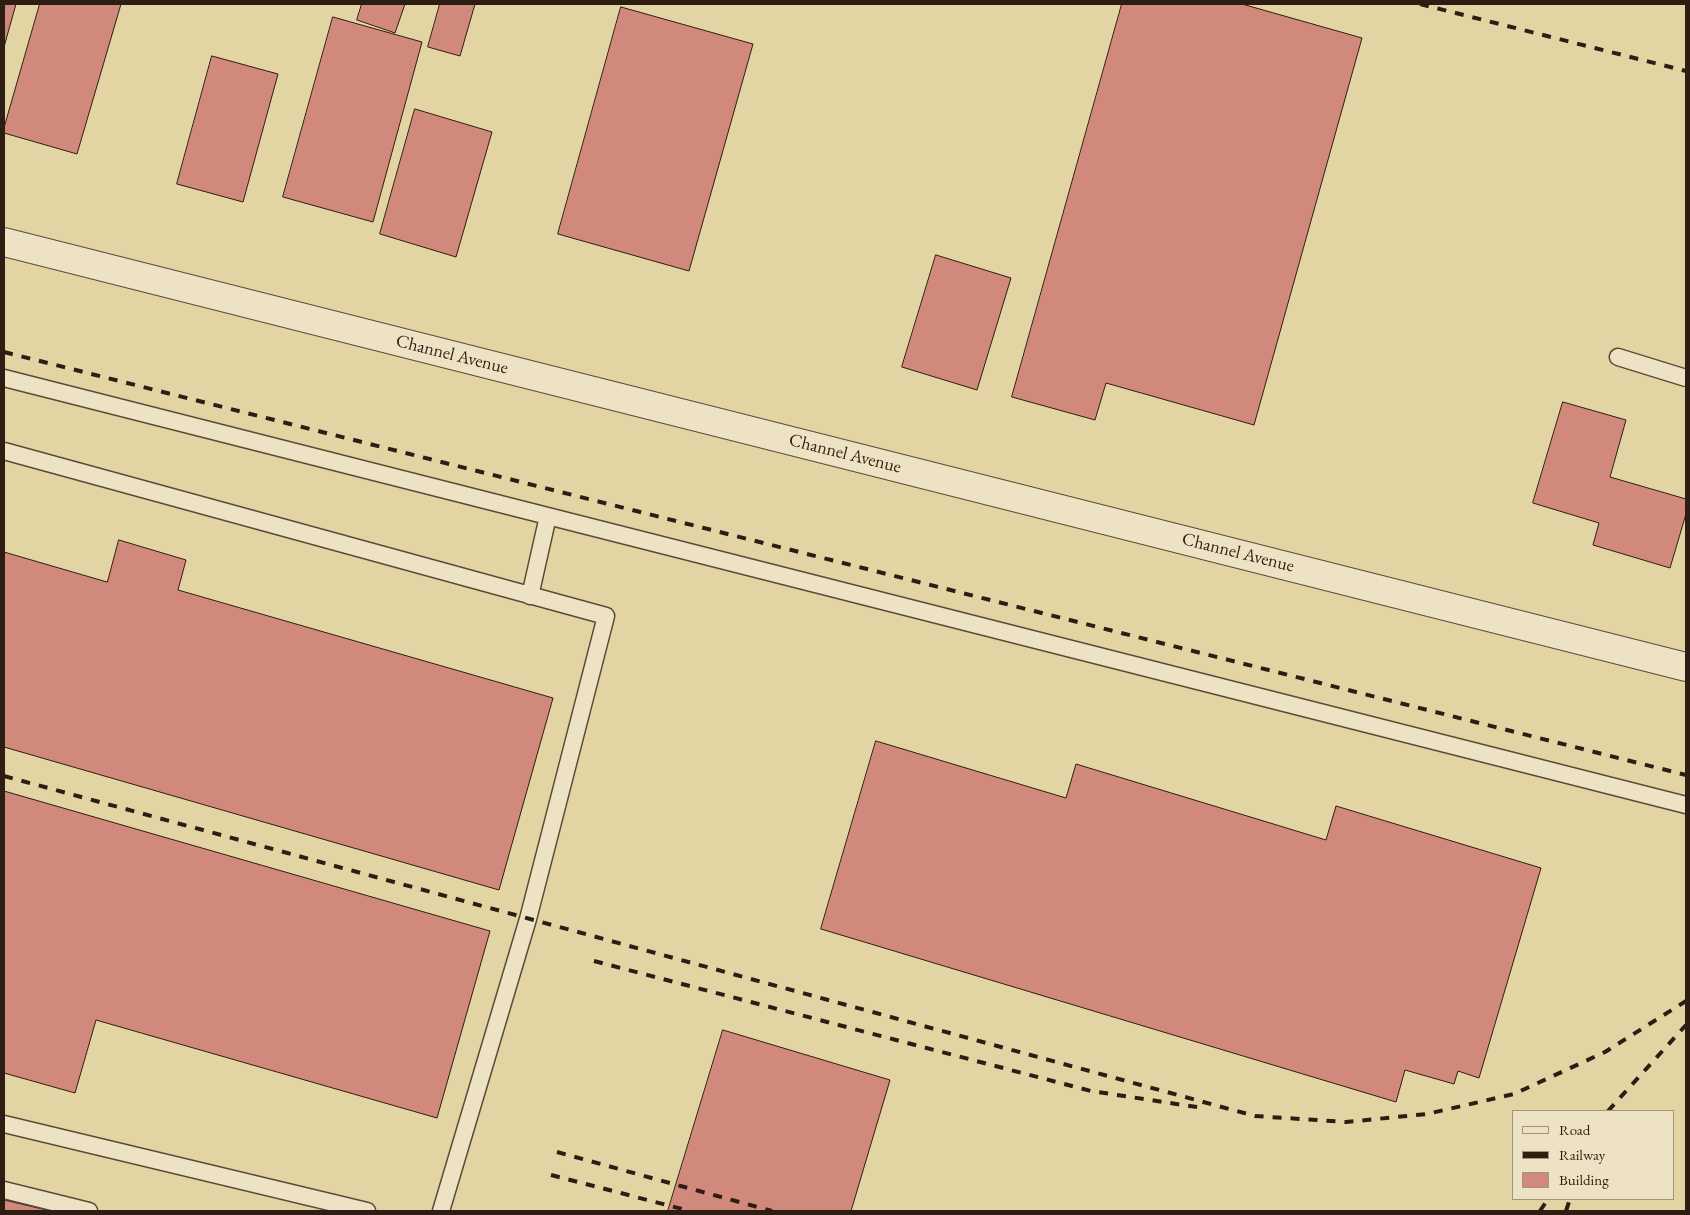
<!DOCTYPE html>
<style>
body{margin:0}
#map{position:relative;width:1690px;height:1215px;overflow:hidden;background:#e3d4a4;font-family:"EB Garamond",serif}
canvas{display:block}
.frame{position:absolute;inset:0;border:5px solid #2d1d12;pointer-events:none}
.legend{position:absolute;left:1512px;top:1110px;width:162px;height:90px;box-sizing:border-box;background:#ede3c4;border:1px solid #a0947d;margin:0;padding:6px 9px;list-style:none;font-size:15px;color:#2d1d12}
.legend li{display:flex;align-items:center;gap:10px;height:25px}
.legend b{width:25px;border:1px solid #a0947d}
</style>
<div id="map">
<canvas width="1690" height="1215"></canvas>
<div class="frame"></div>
<ul class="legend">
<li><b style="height:6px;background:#ede3c4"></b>Road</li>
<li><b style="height:6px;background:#2d1d12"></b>Railway</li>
<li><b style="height:14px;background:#d0897b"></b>Building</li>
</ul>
</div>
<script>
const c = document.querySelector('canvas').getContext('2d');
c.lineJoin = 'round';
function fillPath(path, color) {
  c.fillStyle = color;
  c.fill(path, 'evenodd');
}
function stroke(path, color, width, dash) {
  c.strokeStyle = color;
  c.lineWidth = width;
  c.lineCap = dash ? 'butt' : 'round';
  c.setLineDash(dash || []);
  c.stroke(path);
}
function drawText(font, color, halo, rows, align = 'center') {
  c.font = font + ' "EB Garamond",serif';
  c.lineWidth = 4;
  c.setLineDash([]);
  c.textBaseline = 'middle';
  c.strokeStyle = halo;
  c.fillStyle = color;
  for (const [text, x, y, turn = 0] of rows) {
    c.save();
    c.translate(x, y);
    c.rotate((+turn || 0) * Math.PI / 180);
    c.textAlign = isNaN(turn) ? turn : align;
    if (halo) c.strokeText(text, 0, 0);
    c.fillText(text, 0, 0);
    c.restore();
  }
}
const building = new Path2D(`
 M4 4H16L4 47Z
 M40 4H121L77 154 4 133V128Z
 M362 4H405L395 33 357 20Z
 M440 4H475L460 56 428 47Z
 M1122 4H1242L1362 38 1254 425 1106 383 1095 420 1012 397Z
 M621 7 753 44 689 271 558 234Z
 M333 17 422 42 373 222 283 197Z
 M212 56 278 74 243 202 177 184Z
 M415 109 492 132 456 257 380 234Z
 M936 255 1011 278 977 390 902 367Z
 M1563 402 1626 420 1610 477 1686 499V514L1670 568 1593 545 1599 523 1533 503Z
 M119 540 186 560 178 590 553 698 499 890 4 747V552L107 582Z
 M876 741 1066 798 1076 764 1326 840 1336 806 1541 868 1479 1078 1458 1071 1454 1084 1405 1070 1396 1102 821 929Z
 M4 791 490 931 437 1118 96 1020 75 1093 4 1073Z
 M723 1030 890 1080 851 1211H668Z
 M4 1200 51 1211H4Z`);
fillPath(building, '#d0897b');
stroke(building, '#2d1d12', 1);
const lane = new Path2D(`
 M1618 357 1686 378
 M4 378 1686 805
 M4 451 606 616 528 919 441 1211
 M530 596 548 516
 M4 1124 367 1211
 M4 1190 89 1211`);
const street = new Path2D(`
 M4 242 1686 667`);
stroke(lane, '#5a4b36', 19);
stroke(street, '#5a4b36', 30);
stroke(lane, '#ede3c4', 16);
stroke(street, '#ede3c4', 28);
stroke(new Path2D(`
 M1420 4 1686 71
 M4 352 1686 775
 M4 776 1255 1116 1346 1122 1427 1114 1514 1094 1605 1052 1686 1001
 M594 961 1091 1091 1203 1108
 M1608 1111 1686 1025
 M557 1152 772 1211
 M551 1175 690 1211
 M1540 1211 1548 1199
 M1566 1211 1570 1199`), '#2d1d12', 4, [9, 9]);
drawText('18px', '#2d1d12', '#ede3c4', [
 ["Channel Avenue",452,355,14],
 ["Channel Avenue",845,454,14],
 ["Channel Avenue",1238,553,14]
]);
</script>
